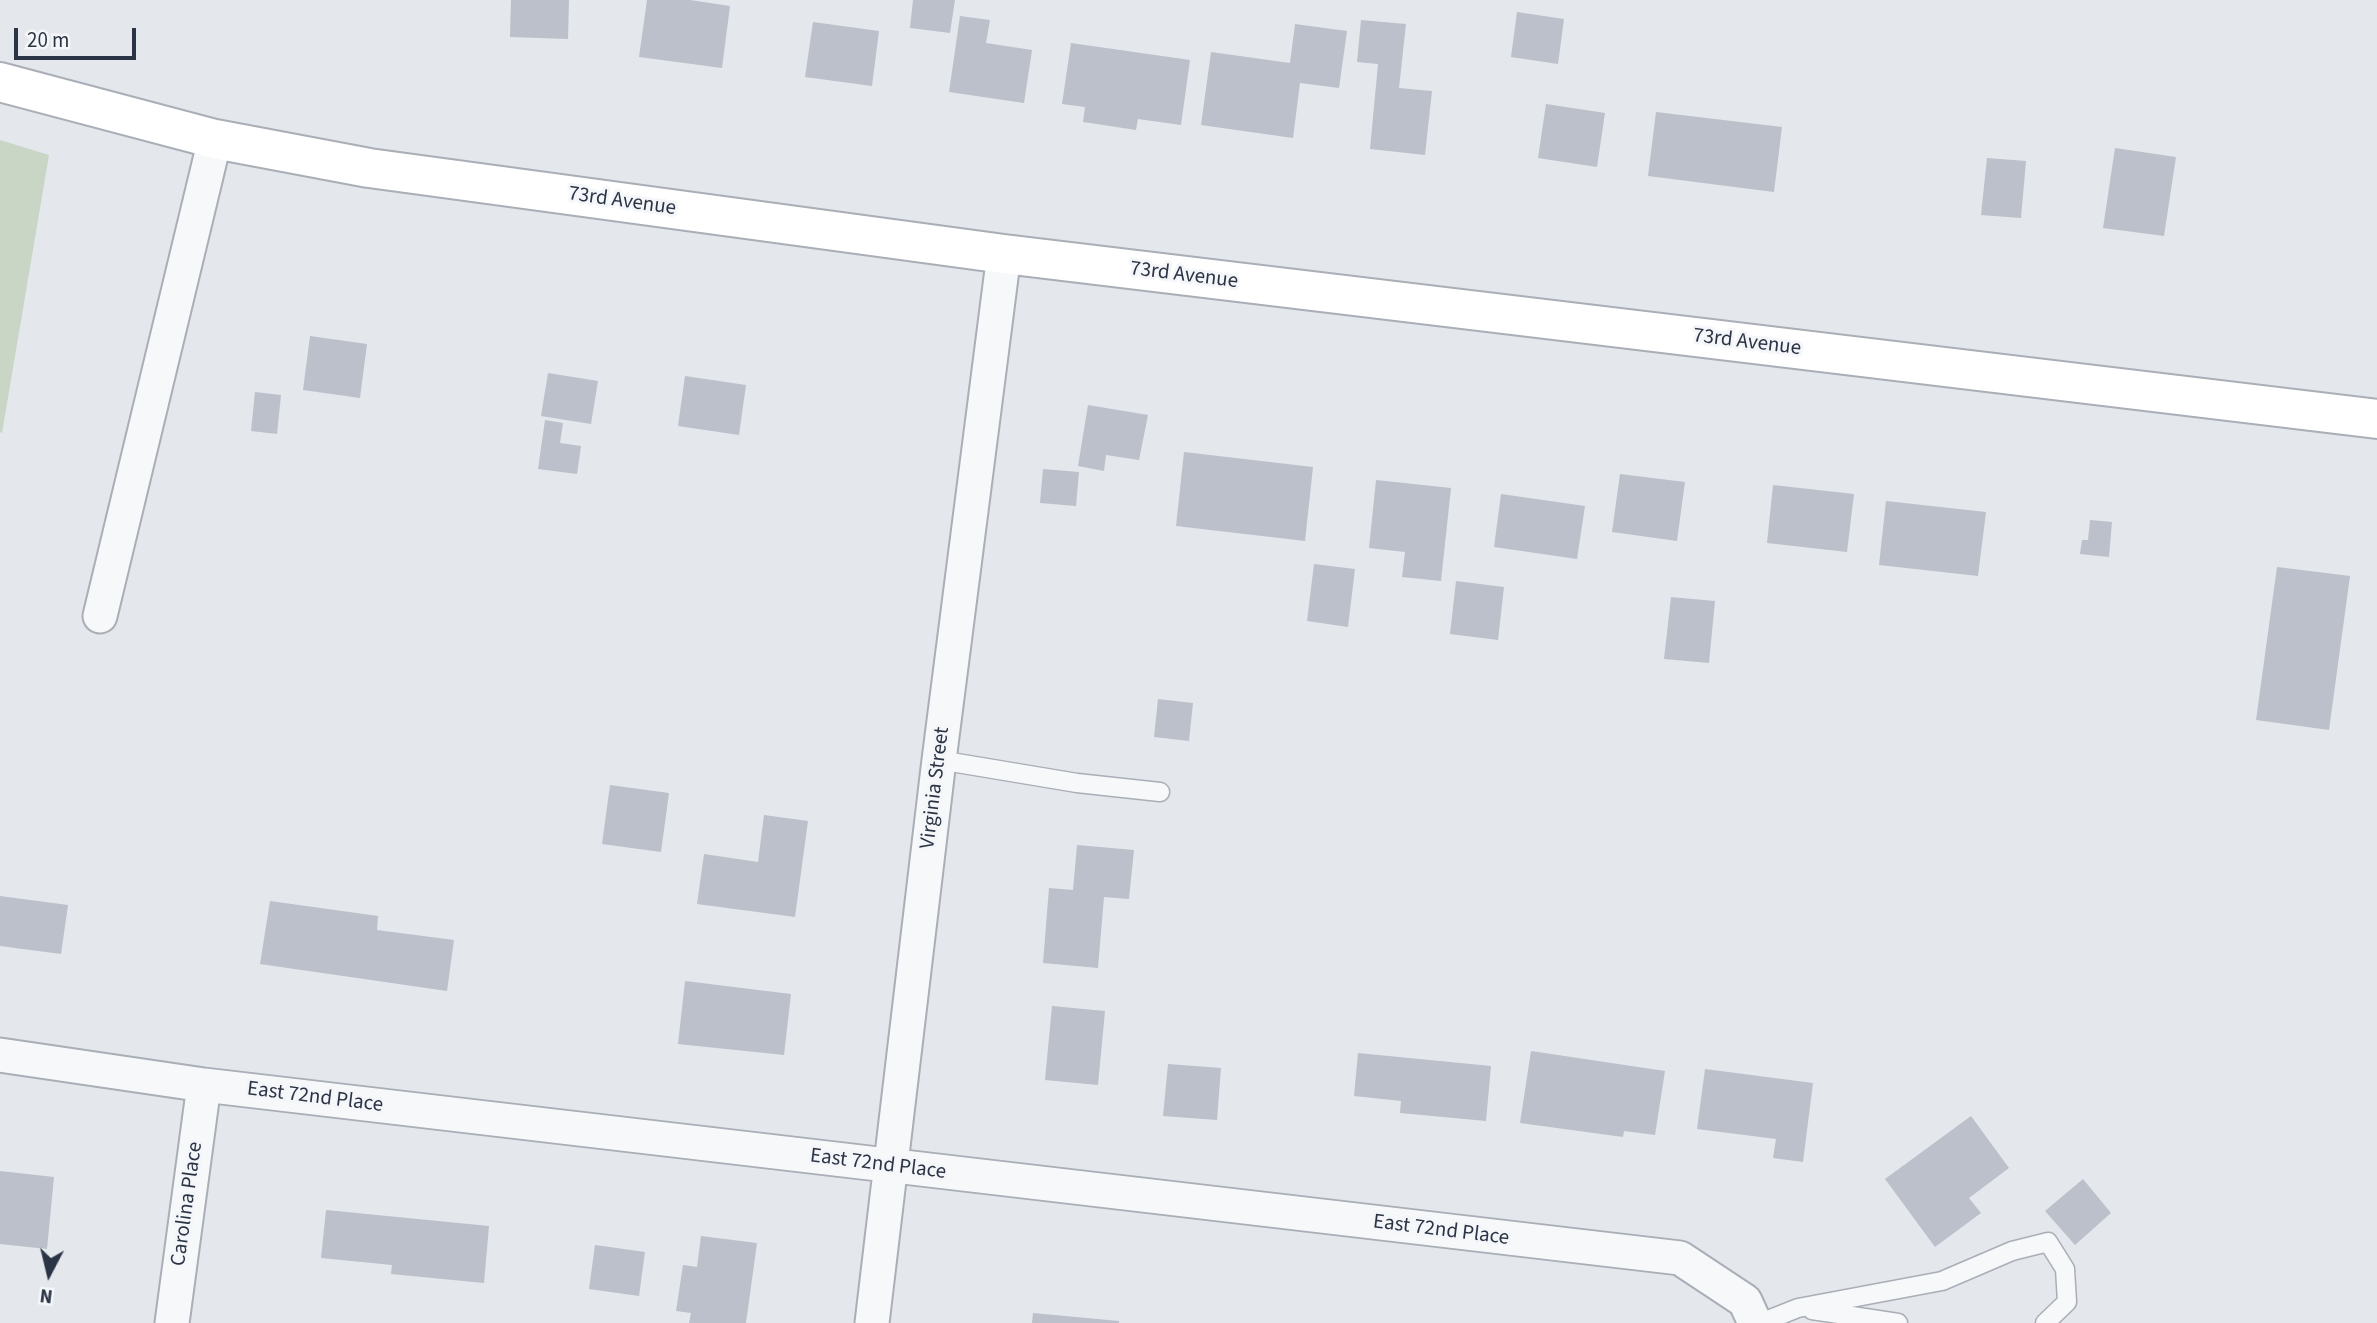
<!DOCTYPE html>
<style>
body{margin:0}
#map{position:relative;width:2377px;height:1323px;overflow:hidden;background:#e4e7ec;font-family:"Source Sans 3",sans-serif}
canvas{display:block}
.north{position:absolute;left:14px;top:1239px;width:70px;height:70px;-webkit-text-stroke:5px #f4f6f9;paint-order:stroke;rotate:187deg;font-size:19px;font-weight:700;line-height:28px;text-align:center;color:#2b3445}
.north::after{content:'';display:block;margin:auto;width:24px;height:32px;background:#2b3445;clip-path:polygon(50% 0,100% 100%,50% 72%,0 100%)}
.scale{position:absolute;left:14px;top:28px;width:122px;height:32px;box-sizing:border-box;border:4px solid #2b3445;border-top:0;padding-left:9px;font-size:21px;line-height:24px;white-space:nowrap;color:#2b3445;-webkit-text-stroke:5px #f4f6f9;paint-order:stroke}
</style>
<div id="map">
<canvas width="2377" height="1323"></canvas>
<div class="north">N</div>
<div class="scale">20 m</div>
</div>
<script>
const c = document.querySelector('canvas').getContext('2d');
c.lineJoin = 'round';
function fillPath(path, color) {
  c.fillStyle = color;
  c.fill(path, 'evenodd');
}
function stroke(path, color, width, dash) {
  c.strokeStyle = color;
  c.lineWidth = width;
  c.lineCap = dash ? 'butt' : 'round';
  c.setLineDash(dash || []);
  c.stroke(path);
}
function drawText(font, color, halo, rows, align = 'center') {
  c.font = font + ' "Source Sans 3",sans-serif';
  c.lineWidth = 6;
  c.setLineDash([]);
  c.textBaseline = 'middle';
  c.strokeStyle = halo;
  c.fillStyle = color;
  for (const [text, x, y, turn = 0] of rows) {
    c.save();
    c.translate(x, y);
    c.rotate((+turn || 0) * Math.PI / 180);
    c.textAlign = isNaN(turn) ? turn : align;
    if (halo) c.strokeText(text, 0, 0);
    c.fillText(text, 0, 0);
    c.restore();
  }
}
fillPath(new Path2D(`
 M0 140 49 155 2 433 0 432Z`), '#c9d6c5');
fillPath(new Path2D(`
 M511 0H569L568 39 510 37Z
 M647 0H690L730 6 722 68 639 57Z
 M913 0H955L950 33 910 28Z
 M1517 12 1564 19 1558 64 1511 57Z
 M960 16 990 20 986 43 1032 50 1024 103 949 92Z
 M1361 20 1406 24 1399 88 1432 91 1425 155 1370 149 1378 64 1357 62Z
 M813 22 879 31 872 86 805 77Z
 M1295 24 1347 31 1339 88 1300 83 1293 138 1201 125 1211 52 1290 63Z
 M1071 43 1190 60 1181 125 1138 119 1136 130 1083 122 1085 107 1062 104Z
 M1546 104 1605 113 1597 167 1538 158Z
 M1656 112 1782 127 1774 192 1648 176Z
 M2115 148 2176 157 2164 236 2103 228Z
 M1987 158 2026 161 2021 218 1981 215Z
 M310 336 367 344 360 398 303 390Z
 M548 373 598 381 591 424 541 416Z
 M685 376 746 385 739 435 678 426Z
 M255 392 281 395 277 434 251 431Z
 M1088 405 1148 415 1139 460 1106 455 1104 471 1078 466Z
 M545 420 563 423 560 443 581 446 577 474 538 469Z
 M1184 452 1313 467 1305 541 1176 526Z
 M1043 469 1079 472 1076 506 1040 503Z
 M1620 474 1685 482 1677 541 1612 532Z
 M1376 480 1451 488 1441 581 1402 577 1405 552 1369 548Z
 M1773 485 1854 494 1847 552 1767 543Z
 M1501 494 1585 506 1577 559 1494 547Z
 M1886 501 1986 512 1978 576 1879 565Z
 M2090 520 2112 522 2109 557 2080 554 2082 540H2088Z
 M1314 564 1355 569 1348 627 1307 621Z
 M2277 567 2350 576 2329 730 2256 720Z
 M1456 581 1504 587 1498 640 1450 634Z
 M1671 597 1715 601 1709 663 1664 659Z
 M1158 699 1193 703 1189 741 1154 737Z
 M610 785 669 793 661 852 602 844Z
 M764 815 808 821 795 917 697 904 704 854 758 862Z
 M1077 845 1134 850 1129 899 1104 897 1098 968 1043 963 1049 888 1073 890Z
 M0 896 68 905 61 954 0 946Z
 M270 901 378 916 377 930 454 940 447 991 260 964Z
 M685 981 791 994 784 1055 678 1044Z
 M1052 1006 1105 1011 1098 1085 1045 1080Z
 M1531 1051 1665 1071 1655 1135 1624 1131 1623 1137 1520 1123Z
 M1358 1053 1491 1066 1486 1121 1400 1113 1401 1101 1354 1096Z
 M1168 1064 1221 1068 1217 1120 1163 1116Z
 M1705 1069 1813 1083 1803 1162 1773 1158 1776 1139 1697 1129Z
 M1971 1116 2009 1168 1969 1198 1981 1213 1935 1247 1885 1179Z
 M0 1171 54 1177 47 1249 0 1244Z
 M2083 1179 2111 1213 2075 1245 2045 1211Z
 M326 1210 489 1226 484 1283 391 1274 392 1265 321 1258Z
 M701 1236 757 1243 746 1323H689L691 1313 676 1311 683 1265 697 1267Z
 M595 1245 645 1252 639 1296 589 1289Z
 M1033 1313 1119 1321V1323H1032Z`), '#bbc0ca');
const lane = new Path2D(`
 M939 760 1077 783 1160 792
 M1812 1310 1898 1323
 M1760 1323 1798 1308 1942 1281 2012 1251 2048 1242 2065 1269 2067 1302 2045 1323`);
const street = new Path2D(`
 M100 616 215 139
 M0 1055 204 1085 1680 1258 1745 1301 1755 1323
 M172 1323 204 1085
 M872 1323 939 760 1004 254`);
const secondary = new Path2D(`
 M0 82 215 139 369 168 1004 254 2377 419`);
stroke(lane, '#a9aeb7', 21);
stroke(street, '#a9aeb7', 37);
stroke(secondary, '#a9aeb7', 42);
stroke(lane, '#f7f8fa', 18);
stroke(street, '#f7f8fa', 33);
stroke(secondary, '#fff', 38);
drawText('21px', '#2b3445', '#f4f6f9', [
 ["73rd Avenue",622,202,8],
 ["73rd Avenue",1184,276,7],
 ["73rd Avenue",1747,343,7],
 ["Virginia Street",936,788,-83],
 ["East 72nd Place",315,1098,7],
 ["East 72nd Place",878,1165,7],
 ["Carolina Place",188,1204,-82],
 ["East 72nd Place",1441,1231,7]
]);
</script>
